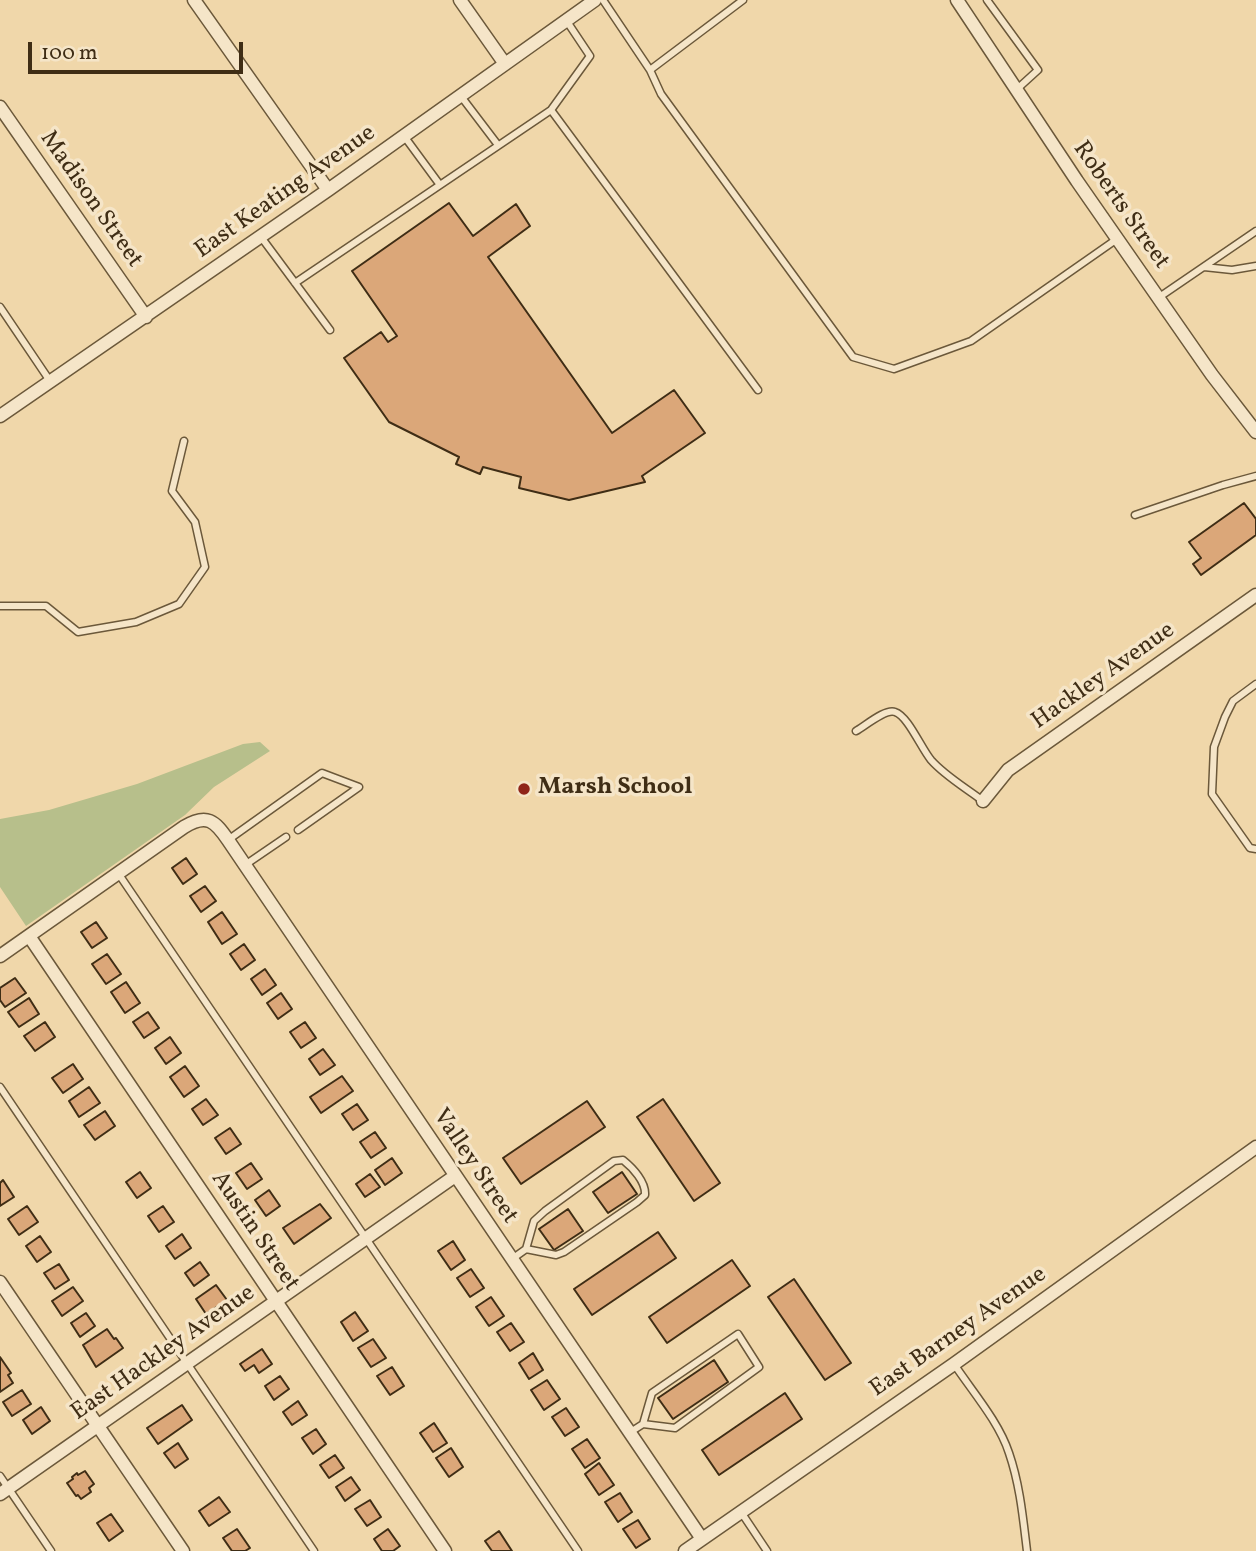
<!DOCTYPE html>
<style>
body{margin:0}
#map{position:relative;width:1256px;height:1551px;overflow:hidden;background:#f0d7aa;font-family:Vollkorn,serif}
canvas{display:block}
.scale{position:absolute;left:28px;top:42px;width:215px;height:32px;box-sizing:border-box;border:4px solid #3f2d15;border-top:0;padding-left:9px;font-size:21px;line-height:24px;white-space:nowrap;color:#3f2d15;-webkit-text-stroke:5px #f5e5c8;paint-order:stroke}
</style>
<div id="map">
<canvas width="1256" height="1551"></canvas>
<div class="scale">100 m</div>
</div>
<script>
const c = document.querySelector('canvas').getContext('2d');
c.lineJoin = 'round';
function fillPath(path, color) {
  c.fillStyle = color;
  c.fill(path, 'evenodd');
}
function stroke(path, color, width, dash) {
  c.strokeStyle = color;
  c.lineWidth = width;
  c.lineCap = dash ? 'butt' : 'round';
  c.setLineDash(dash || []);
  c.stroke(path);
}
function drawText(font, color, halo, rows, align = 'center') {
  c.font = font + ' Vollkorn,serif';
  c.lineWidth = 7;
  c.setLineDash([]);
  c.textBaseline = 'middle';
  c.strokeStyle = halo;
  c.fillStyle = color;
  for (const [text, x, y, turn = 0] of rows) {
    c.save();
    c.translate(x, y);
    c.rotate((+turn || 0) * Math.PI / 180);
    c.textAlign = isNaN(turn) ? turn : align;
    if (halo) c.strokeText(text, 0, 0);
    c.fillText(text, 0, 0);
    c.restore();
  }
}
fillPath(new Path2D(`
 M260 742 270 751 214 787 185 815 26 926 0 887V819L49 810 137 784 243 744Z`), '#b7bf8b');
const building = new Path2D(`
 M449 203 473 236 516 204 530 226 488 257 612 433 674 390 705 433 642 476 645 482 569 500 519 488 521 477 483 467 480 474 456 464 459 457 389 422 344 358 381 332 388 342 397 336 352 271Z
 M1244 503 1256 519V535L1201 575 1193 564 1201 558 1189 542Z
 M186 858 197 874 183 884 172 868Z
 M205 886 216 901 201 912 190 896Z
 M222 912 237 934 222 944 208 922Z
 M96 922 107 938 92 948 81 932Z
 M244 944 255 960 241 970 230 954Z
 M107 954 121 974 106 984 92 964Z
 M265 969 276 985 262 995 251 979Z
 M15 978 26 993 5 1007 0 1000V988Z
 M126 982 140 1003 125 1013 111 992Z
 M281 993 292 1009 278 1019 267 1003Z
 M29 998 39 1014 19 1027 8 1012Z
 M148 1012 159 1028 144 1038 133 1022Z
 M45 1022 55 1037 35 1051 24 1036Z
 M305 1022 316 1038 301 1048 290 1032Z
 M170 1037 181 1053 166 1064 155 1048Z
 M323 1049 335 1065 320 1075 309 1059Z
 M73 1064 83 1079 63 1093 52 1078Z
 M185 1066 199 1086 184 1097 170 1077Z
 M342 1076 353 1091 321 1113 310 1097Z
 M89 1087 100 1103 79 1117 69 1101Z
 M206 1099 218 1115 203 1125 192 1109Z
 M663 1099 720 1183 694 1201 637 1117Z
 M587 1101 605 1127 521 1184 503 1158Z
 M357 1104 368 1120 353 1130 342 1114Z
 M105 1111 115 1126 95 1140 84 1125Z
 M230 1128 241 1144 226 1154 215 1138Z
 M375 1132 386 1148 371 1158 360 1142Z
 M392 1158 402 1173 385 1185 375 1170Z
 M251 1163 262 1179 247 1189 236 1173Z
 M140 1172 151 1188 137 1198 126 1182Z
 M622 1172 637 1194 608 1213 593 1192Z
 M370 1174 380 1187 365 1197 356 1184Z
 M3 1180 14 1197 0 1206V1183Z
 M269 1190 280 1206 266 1216 255 1200Z
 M320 1204 331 1218 294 1244 283 1228Z
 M27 1206 38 1222 19 1235 8 1219Z
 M163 1206 174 1222 159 1232 148 1216Z
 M568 1209 583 1231 554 1250 539 1229Z
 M658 1232 676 1258 592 1315 574 1289Z
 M182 1234 191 1248 175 1259 166 1246Z
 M40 1236 51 1252 37 1262 26 1246Z
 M453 1241 465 1260 451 1270 438 1251Z
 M732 1260 750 1286 667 1343 649 1317Z
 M200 1262 209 1275 194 1286 185 1273Z
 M59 1264 69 1280 55 1289 44 1273Z
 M471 1269 484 1288 470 1297 457 1278Z
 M794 1279 851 1363 825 1380 768 1297Z
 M216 1285 227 1300 206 1314 196 1299Z
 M73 1287 83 1301 62 1316 52 1301Z
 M491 1297 504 1316 489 1326 476 1307Z
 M355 1312 368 1331 353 1341 341 1322Z
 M86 1313 95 1326 80 1337 71 1323Z
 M511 1323 524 1342 510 1351 497 1332Z
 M107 1329 114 1339 116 1338 123 1348 96 1367 83 1345Z
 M373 1339 386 1358 371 1367 358 1348Z
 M262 1349 272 1364 259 1373 254 1365 245 1371 240 1364Z
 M533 1353 543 1370 529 1379 519 1363Z
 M0 1357 11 1373 8 1375 13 1383 0 1392Z
 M714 1360 728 1382 673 1419 658 1398Z
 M392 1367 404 1386 390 1395 377 1376Z
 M280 1376 289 1389 274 1400 265 1386Z
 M547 1380 560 1399 544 1410 531 1390Z
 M22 1390 31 1404 12 1416 3 1402Z
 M785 1393 802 1419 719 1475 702 1450Z
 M298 1401 307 1415 292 1425 283 1412Z
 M182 1405 192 1420 158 1444 147 1428Z
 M41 1407 50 1421 32 1434 23 1420Z
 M566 1408 579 1427 565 1436 552 1417Z
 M434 1423 447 1443 433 1452 420 1433Z
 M316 1429 326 1444 313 1454 302 1438Z
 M587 1439 600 1458 585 1468 572 1449Z
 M178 1443 188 1459 175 1468 164 1453Z
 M451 1448 463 1467 449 1477 436 1458Z
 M335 1455 344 1468 329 1478 320 1465Z
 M599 1463 614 1485 599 1495 585 1474Z
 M85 1471 94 1484 89 1488 91 1492 81 1499 78 1495 76 1496 67 1483 73 1479 72 1477 77 1473 78 1475Z
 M351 1477 360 1490 345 1501 336 1487Z
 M620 1493 632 1512 618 1522 605 1502Z
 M219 1497 230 1512 209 1526 199 1511Z
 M370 1500 381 1517 367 1526 355 1509Z
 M111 1514 123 1531 109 1541 97 1523Z
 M638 1520 650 1539 636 1548 623 1529Z
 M237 1529 250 1548 245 1551H232L223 1538Z
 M388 1529 400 1546 393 1551H382L374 1539Z
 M499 1531 512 1551H492L485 1541Z`);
fillPath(building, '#dba779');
stroke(building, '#3f2d15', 2);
const lane = new Path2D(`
 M603 0 650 70 743 0
 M987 0 1038 70 1016 90
 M650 70 661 94 853 357 894 369 971 341 1117 239
 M460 95 498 145
 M551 110 590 56 566 20
 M404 136 440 185
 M261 237 330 330
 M1204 267 1232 270 1256 266
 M295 283 551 110 758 390
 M1158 298 1256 231
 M0 307 50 381
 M1135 515 1223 485 1256 476
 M0 606H46L78 632 136 622 179 604 205 567 195 522 172 491 184 441
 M1256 684 1233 701 1225 717 1214 747 1212 794 1250 848 1256 849
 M856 731C865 726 886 708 895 712 908 716 921 748 931 760 945 776 966 788 983 801
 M228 840 322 773 359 787 298 830
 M245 865 286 837
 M118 873 578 1551
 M0 1087 314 1551
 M512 1259 526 1249 534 1221 545 1211 614 1161 623 1160C633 1168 646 1182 645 1195L637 1202 564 1252 556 1255 526 1249
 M954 1364C972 1391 999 1422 1009 1453 1020 1485 1023 1518 1027 1551
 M629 1433 643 1424 652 1393 738 1334 759 1367 675 1428 643 1424
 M0 1476 51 1551
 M741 1512 767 1551`);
const street = new Path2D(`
 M194 0 328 190
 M460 0 505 64
 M957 0 1077 181 1212 375 1256 432
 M0 107 146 317
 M0 416 328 190 595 0
 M983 801 1008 770 1256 595
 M29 936 445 1551
 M0 956 184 827C207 813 215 821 228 840L702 1539
 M0 1282 183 1551
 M0 1494 455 1176
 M685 1551 954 1364 1256 1147`);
stroke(lane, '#6b583a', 9);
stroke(street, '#6b583a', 15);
stroke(lane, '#f5e5c8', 6);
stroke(street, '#f5e5c8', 12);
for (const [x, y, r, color] of [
 [524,789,7,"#8f2418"]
]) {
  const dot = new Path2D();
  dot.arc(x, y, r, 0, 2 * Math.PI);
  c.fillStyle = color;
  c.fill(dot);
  stroke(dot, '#f5e5c8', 2.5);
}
drawText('24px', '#3f2d15', '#f5e5c8', [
 ["East Keating Avenue",286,193,-35],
 ["Madison Street",90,200,55],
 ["Roberts Street",1120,206,55],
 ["Hackley Avenue",1104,677,-35],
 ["Valley Street",474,1167,56],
 ["Austin Street",254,1232,56],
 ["East Barney Avenue",959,1333,-35],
 ["East Hackley Avenue",164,1354,-35]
]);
drawText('bold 24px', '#3f2d15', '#f5e5c8', [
 ["Marsh School",538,789]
], 'left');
</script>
